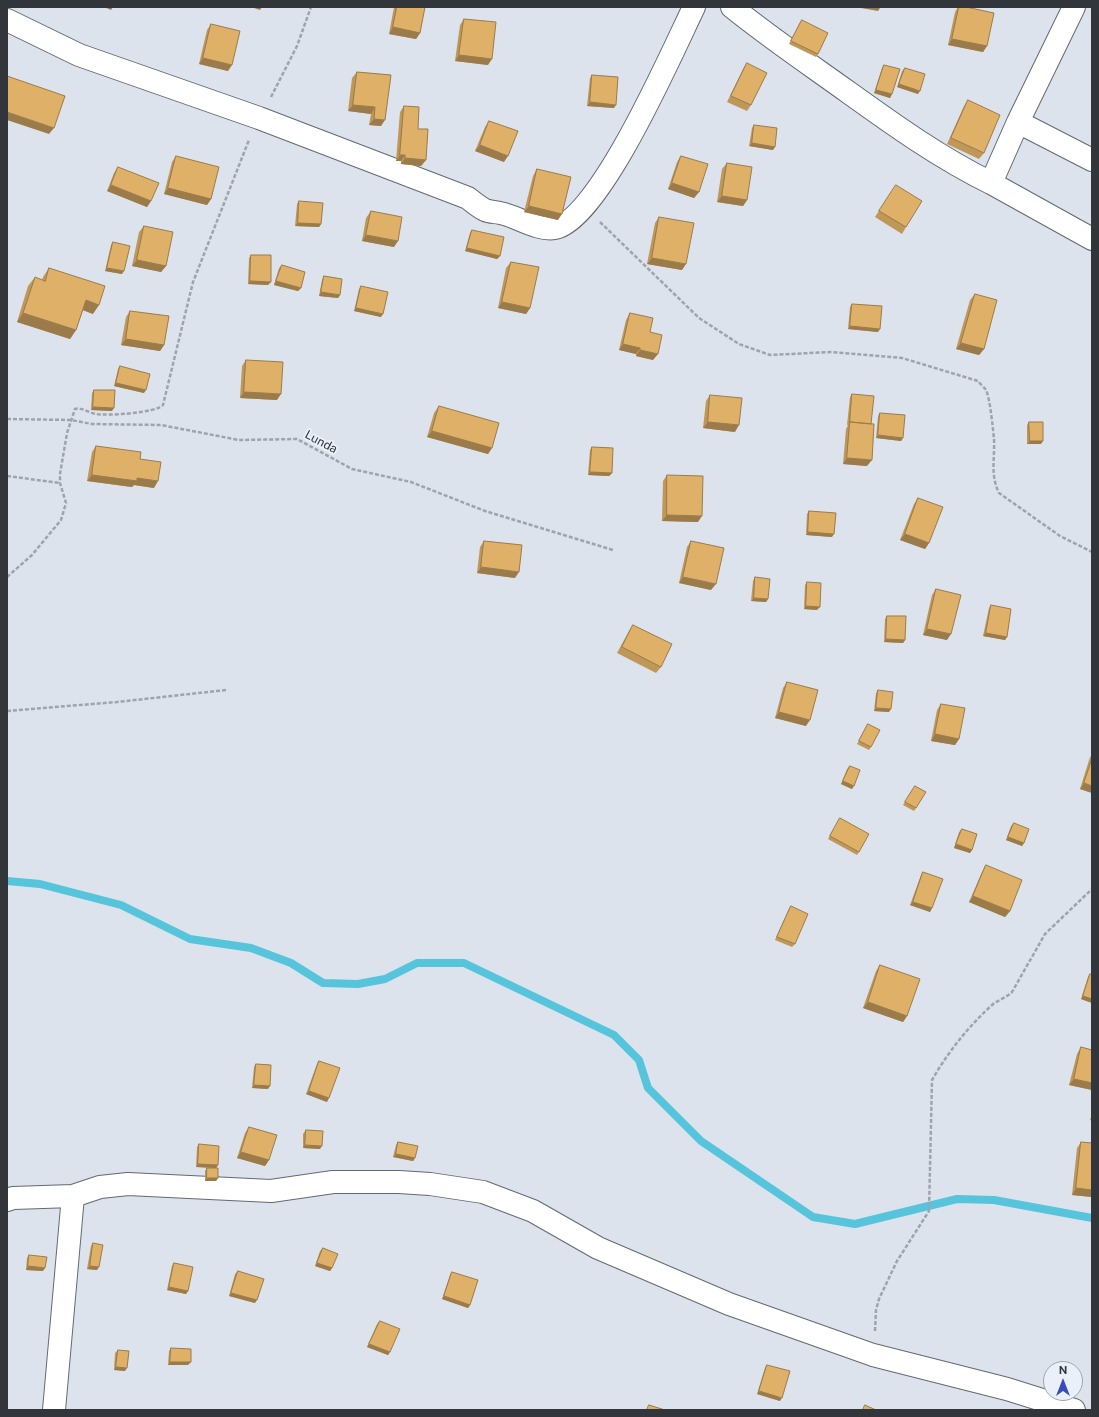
<!DOCTYPE html>
<style>
body{margin:0}
#map{position:relative;width:1099px;height:1417px;overflow:hidden;background:#dce3ed;font-family:"Public Sans",sans-serif}
canvas{display:block}
.frame{position:absolute;inset:0;border:8px solid #323539;pointer-events:none}
.north{position:absolute;left:1043px;top:1361px;width:40px;height:40px;box-sizing:border-box;background:#e9f0fa;border:1px solid #a0a5ad;border-radius:50%;rotate:0deg;font-size:11px;font-weight:700;line-height:16px;text-align:center;color:#323539}
.north::after{content:'';display:block;margin:auto;width:14px;height:18px;background:#394bbd;clip-path:polygon(50% 0,100% 100%,50% 72%,0 100%)}
</style>
<div id="map">
<canvas width="1099" height="1417"></canvas>
<div class="frame"></div>
<div class="north">N</div>
</div>
<script>
const c = document.querySelector('canvas').getContext('2d');
c.lineJoin = 'round';
function stroke(path, color, width, dash) {
  c.strokeStyle = color;
  c.lineWidth = width;
  c.lineCap = dash ? 'butt' : 'round';
  c.setLineDash(dash || []);
  c.stroke(path);
}
function fillPath(path, color) {
  c.fillStyle = color;
  c.fill(path, 'evenodd');
}
function drawText(font, color, halo, rows, align = 'center') {
  c.font = font + ' "Public Sans",sans-serif';
  c.lineWidth = 4;
  c.setLineDash([]);
  c.textBaseline = 'middle';
  c.strokeStyle = halo;
  c.fillStyle = color;
  for (const [text, x, y, turn = 0] of rows) {
    c.save();
    c.translate(x, y);
    c.rotate((+turn || 0) * Math.PI / 180);
    c.textAlign = isNaN(turn) ? turn : align;
    if (halo) c.strokeText(text, 0, 0);
    c.fillText(text, 0, 0);
    c.restore();
  }
}
stroke(new Path2D(`
 M7 881 40 884 121 905 190 939 251 948 291 963 323 983 358 984 385 979 417 963H464L614 1035 639 1060 648 1088 701 1141 813 1217 855 1224 957 1199 994 1200 1092 1218`), '#56c4db', 8);
const minor = new Path2D(`
 M732 7C769 37 809 64 848 92 894 125 940 158 991 183L1018 122 1074 7
 M7 20 79 55 259 118 468 198C473 202 479 207 485 210 490 212 495 212 500 213 517 216 537 231 555 228 600 219 673 50 694 7
 M1018 122 1092 160
 M991 183 1092 239
 M7 1200 13 1198 73 1196 100 1187 128 1184 271 1191 333 1182H399L430 1184 483 1192 533 1211 598 1248 729 1304 873 1355 1007 1389 1074 1410
 M54 1410 73 1196`);
stroke(minor, '#636972', 24);
stroke(new Path2D(`
 M271 97 297 46 311 7
 M600 222 699 318 739 344 770 355 831 352 902 358 978 381C980 384 984 387 986 390 990 398 993 429 994 439 995 458 990 475 999 493L1060 536 1092 552
 M7 419 71 420 92 424 161 425 239 440 297 439 352 469 411 482 485 511 613 550
 M7 476 60 483
 M7 577 32 555 61 520 66 503 60 483V474L67 433 75 409C82 407 89 413 96 414 107 416 156 413 163 405L193 282 249 140
 M7 711 117 702 226 690
 M875 1331 876 1310 879 1299 897 1261 929 1211 932 1080C948 1052 968 1027 992 1005 998 1000 1006 998 1012 992L1045 934 1092 889`), '#9ea4ab', 2.5, [4, 2]);
stroke(minor, '#fff', 22);
fillPath(new Path2D(`
 M394 7H425L420 33 416 39 389 34Z
 M958 7H966L987 46 983 52 948 45 955 12Z
 M464 19 488 65 455 61 460 25Z
 M802 20 818 54 816 57 789 44 800 23Z
 M211 24 228 71 199 64 207 30Z
 M747 63 751 105 747 111 727 102 743 69Z
 M884 65 892 94 890 98 874 93 882 68Z
 M905 68 918 94 897 87 902 71Z
 M357 72 391 75 381 126 369 125 371 114 348 111 352 78Z
 M592 75 614 108 587 106 590 78Z
 M968 100 984 153 979 159 947 144 964 106Z
 M404 106 418 129 426 160 421 166 401 164V161H396L400 112Z
 M489 121 504 162 475 151 485 127Z
 M754 125 773 150 749 146 752 128Z
 M176 156 211 199 207 205 164 194 172 162Z
 M681 156 699 192 694 198 668 189 677 162Z
 M727 163 747 200 743 206 717 202 722 169Z
 M118 167 151 201 147 207 107 191 114 173Z
 M537 169 558 220 524 212 533 176Z
 M892 191 906 227 902 234 875 217Z
 M299 201 321 224 319 227 295 226 297 204Z
 M371 211 394 247 362 241 366 218Z
 M659 217 682 270 647 264 655 223Z
 M144 226 166 266 161 272 132 266 139 232Z
 M472 230 500 256 497 259 465 251 470 233Z
 M113 242 122 274 105 271 111 245Z
 M251 255 268 285 248 284 249 258Z
 M511 262 530 308 526 314 498 308 506 268Z
 M282 265 301 288 298 291 274 285 279 268Z
 M49 268 93 314 83 310 76 330 70 339 17 322 28 286 35 277 42 280 43 277Z
 M324 276 340 295 338 298 319 296 322 280Z
 M361 286 381 317 354 311 359 289Z
 M975 294 984 349 979 355 956 349 970 300Z
 M852 304 878 332 848 329 850 307Z
 M130 311 164 345 160 351 121 345 126 317Z
 M630 313 650 332 653 360 636 356V354L619 350 626 320Z
 M246 360 277 400 240 398 242 366Z
 M120 366 144 393 114 386 118 369Z
 M94 390 112 411 91 410 92 393Z
 M852 394 867 466 843 464 846 429 848 425H847L850 397Z
 M710 395 735 432 703 428 706 401Z
 M439 406 492 448 488 454 427 437 434 413Z
 M880 413 903 438 901 441 876 438 878 416Z
 M1029 422 1041 444H1027V425Z
 M96 446 140 459 154 488 134 485 132 487 87 481 92 452Z
 M592 447 612 473 609 476 588 475 590 450Z
 M667 475 698 522 662 521 663 481Z
 M918 498 929 543 925 549 900 540 914 504Z
 M809 511 832 537 806 535 807 514Z
 M484 541 515 578 477 573 480 547Z
 M691 541 711 590 679 583 687 547Z
 M755 577 768 599 766 602 751 601 753 581Z
 M807 582 817 610 804 609 805 585Z
 M936 589 947 640 923 635 932 595Z
 M991 605 1007 637 1005 640 983 636 989 608Z
 M887 616 905 640 903 643 884 642 885 619Z
 M633 625 661 667 656 673 617 653 629 631Z
 M787 682 806 726 775 718 783 688Z
 M878 690 889 712 874 711 876 693Z
 M941 704 959 739 955 745 931 741 937 710Z
 M868 724 871 747 869 750 857 744Z
 M1092 755V793L1080 789 1090 757Z
 M850 766 852 789 841 784 847 769Z
 M913 789 916 808 914 811 903 805Z
 M840 818 859 852 857 855 828 839Z
 M1014 823 1024 843 1022 846 1006 840 1011 826Z
 M962 829 972 850 970 853 954 848 959 832Z
 M986 865 1010 911 1005 917 969 902 982 872Z
 M923 872 932 908 930 912 910 905 921 875Z
 M791 906 795 944 792 947 775 940 789 909Z
 M880 965 907 1016 903 1022 863 1008 876 971Z
 M1090 974 1092 1003 1081 999 1088 977Z
 M1081 1047 1092 1050V1090L1069 1085 1077 1054Z
 M319 1061 327 1102 306 1094 317 1064Z
 M256 1064 268 1089 252 1088 254 1067Z
 M1092 1114V1121L1090 1120Z
 M249 1127 269 1160 265 1166 237 1158 245 1133Z
 M306 1130 320 1149 303 1148V1134Z
 M398 1142 415 1158 413 1161 393 1157 396 1145Z
 M1081 1142 1092 1197 1072 1195 1077 1148Z
 M199 1144 218 1165 216 1168 196 1167 197 1147Z
 M207 1168 218 1178 216 1181H205V1171Z
 M93 1243 97 1270 87 1269 91 1246Z
 M323 1248 332 1268 330 1271 315 1266 320 1251Z
 M29 1255 43 1271 26 1270 27 1258Z
 M174 1263 188 1291 186 1294 167 1290 172 1266Z
 M238 1271 255 1303 229 1296 235 1274Z
 M452 1272 470 1305 468 1308 442 1299 450 1275Z
 M380 1321 390 1352 388 1355 367 1347 377 1324Z
 M171 1348 188 1365H168L169 1351Z
 M118 1350 125 1371 114 1370 115 1353Z
 M767 1365 780 1401 757 1394 765 1368Z`), '#bf9759');
fillPath(new Path2D(`
 M104 7H113L111 10Z
 M251 7H262L260 10Z
 M862 7H874L880 8 878 11 861 8Z
 M393 27 420 33 416 39 389 34Z
 M952 39 987 46 983 52 948 45Z
 M459 55 492 59 488 65 455 61Z
 M203 58 232 65 228 71 199 64Z
 M899 84 920 91 918 94 897 87Z
 M876 90 892 94 890 98 874 93Z
 M590 102 616 105 614 108 587 106Z
 M353 105 375 107 371 114 348 111Z
 M7 112 54 128 49 134 7 120Z
 M374 119 385 120 381 126 369 125Z
 M752 143 775 147 773 150 749 146Z
 M480 145 508 156 504 162 475 151Z
 M400 155H405L401 161H396Z
 M405 158 426 160 421 166 401 164Z
 M672 183 699 192 694 198 668 189Z
 M111 185 151 201 147 207 107 191Z
 M168 188 211 199 207 205 164 194Z
 M722 196 747 200 743 206 717 202Z
 M529 206 562 214 558 220 524 212Z
 M298 223 321 224 319 227 295 226Z
 M366 235 398 241 394 247 362 241Z
 M467 248 500 256 497 259 465 251Z
 M652 258 686 264 682 270 647 264Z
 M137 260 166 266 161 272 132 266Z
 M107 268 124 271 122 274 105 271Z
 M250 281 271 282 268 285 248 284Z
 M276 281 301 288 298 291 274 285Z
 M321 292 340 295 338 298 319 296Z
 M86 300 99 305 93 314 80 309Z
 M502 302 530 308 526 314 498 308Z
 M356 308 383 314 381 317 354 311Z
 M23 313 76 330 70 339 17 322Z
 M850 326 880 329 878 332 848 329Z
 M126 339 164 345 160 351 121 345Z
 M961 343 984 349 979 355 956 349Z
 M623 344 640 348 636 354 619 350Z
 M640 350 658 354 653 360 636 356Z
 M116 383 146 390 144 393 114 386Z
 M244 392 281 394 277 400 240 398Z
 M93 407 114 408 112 411 91 410Z
 M708 422 739 425 735 432 703 428Z
 M432 431 492 448 488 454 427 437Z
 M878 435 903 438 901 441 876 438Z
 M1030 441H1043L1041 444H1027Z
 M847 458 872 460 867 466 843 464Z
 M590 472 612 473 609 476 588 475Z
 M92 475 137 478 158 481 154 488 134 485 132 487 87 481Z
 M667 515 702 516 698 522 662 521Z
 M808 532 834 534 832 537 806 535Z
 M905 534 929 543 925 549 900 540Z
 M481 567 519 572 515 578 477 573Z
 M683 577 716 584 711 590 679 583Z
 M754 598 768 599 766 602 751 601Z
 M806 606 820 607 817 610 804 609Z
 M927 629 951 634 947 640 923 635Z
 M986 633 1007 637 1005 640 983 636Z
 M886 639 905 640 903 643 884 642Z
 M876 708 891 709 889 712 874 711Z
 M779 712 810 720 806 726 775 718Z
 M935 734 959 739 955 745 931 741Z
 M843 781 854 786 852 789 841 784Z
 M1084 783 1092 786V793L1080 789Z
 M1008 837 1024 843 1022 846 1006 840Z
 M956 844 972 850 970 853 954 848Z
 M973 896 1010 911 1005 917 969 902Z
 M913 902 932 908 930 912 910 905Z
 M1083 996 1092 999V1003L1081 999Z
 M868 1002 907 1016 903 1022 863 1008Z
 M1074 1079 1092 1083V1090L1069 1085Z
 M254 1085 270 1086 268 1089 252 1088Z
 M309 1091 329 1098 327 1102 306 1094Z
 M305 1145 322 1146 320 1149 303 1148Z
 M241 1152 269 1160 265 1166 237 1158Z
 M396 1154 415 1158 413 1161 393 1157Z
 M198 1164 218 1165 216 1168 196 1167Z
 M207 1178H218L216 1181H205Z
 M1076 1188 1092 1190V1197L1072 1195Z
 M317 1263 332 1268 330 1271 315 1266Z
 M28 1266 45 1268 43 1271 26 1270Z
 M90 1266 99 1267 97 1270 87 1269Z
 M169 1287 188 1291 186 1294 167 1290Z
 M231 1293 257 1300 255 1303 229 1296Z
 M444 1296 470 1305 468 1308 442 1299Z
 M369 1344 390 1352 388 1355 367 1347Z
 M170 1362H191L188 1365H168Z
 M116 1367 127 1368 125 1371 114 1370Z
 M759 1391 782 1398 780 1401 757 1394Z`), '#9b7b49');
const building = new Path2D(`
 M397 7H425L420 33 393 27Z
 M959 7H966L994 13 987 46 952 39Z
 M464 19 496 22 492 59 459 55Z
 M802 20 828 33 818 54 791 41Z
 M211 24 240 31 232 65 203 58Z
 M747 63 767 73 751 105 731 96Z
 M884 65 900 69 892 94 876 90Z
 M905 68 925 74 920 91 899 84Z
 M357 72 391 75 385 120 374 119 375 107 353 105Z
 M592 75 618 77 616 105 590 102Z
 M7 76 65 96 54 128 7 112Z
 M968 100 1000 115 984 153 951 138Z
 M404 106 419 107 418 129H428L426 160 405 158V155H400Z
 M489 121 518 131 508 156 480 145Z
 M754 125 777 128 775 147 752 143Z
 M176 156 219 167 211 199 168 188Z
 M681 156 708 164 699 192 672 183Z
 M727 163 752 167 747 200 722 196Z
 M118 167 159 183 151 201 111 185Z
 M537 169 571 177 562 214 529 206Z
 M896 185 922 201 906 227 879 211Z
 M299 201 323 203 321 224 298 223Z
 M371 211 402 217 398 241 366 235Z
 M659 217 694 223 686 264 652 258Z
 M144 226 173 232 166 266 137 260Z
 M472 230 504 237 500 256 467 248Z
 M113 242 130 246 124 271 107 268Z
 M251 255H271V282L250 281Z
 M511 262 539 267 530 308 502 302Z
 M282 265 305 272 301 288 276 281Z
 M49 268 105 286 99 305 86 300 76 330 23 313 35 277 45 281Z
 M324 276 342 279 340 295 321 292Z
 M361 286 388 292 383 314 356 308Z
 M975 294 997 300 984 349 961 343Z
 M852 304 882 306 880 329 850 326Z
 M130 311 169 316 164 345 126 339Z
 M630 313 653 318 650 332 662 335 658 354 640 350V348L623 344Z
 M246 360 283 362 281 394 244 392Z
 M120 366 150 374 146 390 116 383Z
 M94 390H115L114 408 93 407Z
 M852 394 874 396 871 424 850 422Z
 M710 395 742 398 739 425 708 422Z
 M439 406 499 423 492 448 432 431Z
 M880 413 905 415 903 438 878 435Z
 M850 422 874 424 872 460 847 458Z
 M1029 422H1043V441H1030Z
 M96 446 141 452 140 459 161 462 158 481 137 478V481L92 475Z
 M592 447 613 448 612 473 590 472Z
 M667 475 703 476 702 516 667 515Z
 M918 498 943 507 929 543 905 534Z
 M809 511 836 513 834 534 808 532Z
 M484 541 522 545 519 572 481 567Z
 M691 541 724 548 716 584 683 577Z
 M755 577 770 579 768 599 754 598Z
 M807 582 821 583 820 607 806 606Z
 M936 589 961 595 951 634 927 629Z
 M991 605 1011 609 1007 637 986 633Z
 M887 616H906L905 640 886 639Z
 M633 625 672 644 661 667 622 647Z
 M787 682 818 690 810 720 779 712Z
 M878 690 893 692 891 709 876 708Z
 M941 704 965 708 959 739 935 734Z
 M868 724 880 730 871 747 859 741Z
 M1092 759V786L1084 783Z
 M850 766 860 770 854 786 843 781Z
 M915 786 926 792 916 808 905 802Z
 M840 818 869 834 859 852 830 836Z
 M1014 823 1029 829 1024 843 1008 837Z
 M962 829 977 834 972 850 956 844Z
 M986 865 1022 880 1010 911 973 896Z
 M923 872 943 879 932 908 913 902Z
 M791 906 808 914 795 944 777 937Z
 M880 965 920 979 907 1016 868 1002Z
 M1090 974H1092V999L1083 996Z
 M1081 1047 1092 1050V1083L1074 1079Z
 M319 1061 340 1068 329 1098 309 1091Z
 M256 1064 271 1065 270 1086 254 1085Z
 M249 1127 277 1135 269 1160 241 1152Z
 M306 1130 323 1131 322 1146 305 1145Z
 M398 1142 418 1146 415 1158 396 1154Z
 M1081 1142 1092 1143V1190L1076 1188Z
 M199 1144 219 1146 218 1165 198 1164Z
 M207 1168H218V1178H207Z
 M93 1243 103 1245 99 1267 90 1266Z
 M323 1248 338 1254 332 1268 317 1263Z
 M29 1255 47 1257 45 1268 28 1266Z
 M174 1263 193 1267 188 1291 169 1287Z
 M238 1271 264 1279 257 1300 231 1293Z
 M452 1272 478 1280 470 1305 444 1296Z
 M380 1321 400 1329 390 1352 369 1344Z
 M171 1348 191 1349V1362H170Z
 M118 1350 129 1351 127 1368 116 1367Z
 M767 1365 790 1371 782 1398 759 1391Z
 M649 1405 665 1410H647Z
 M865 1405 876 1410H863Z`);
fillPath(building, '#deb068');
stroke(building, '#9b7b49', 1);
drawText('12px', '#323539', '#e9f0fa', [
 ["Lunda",321,442,28]
]);
</script>
